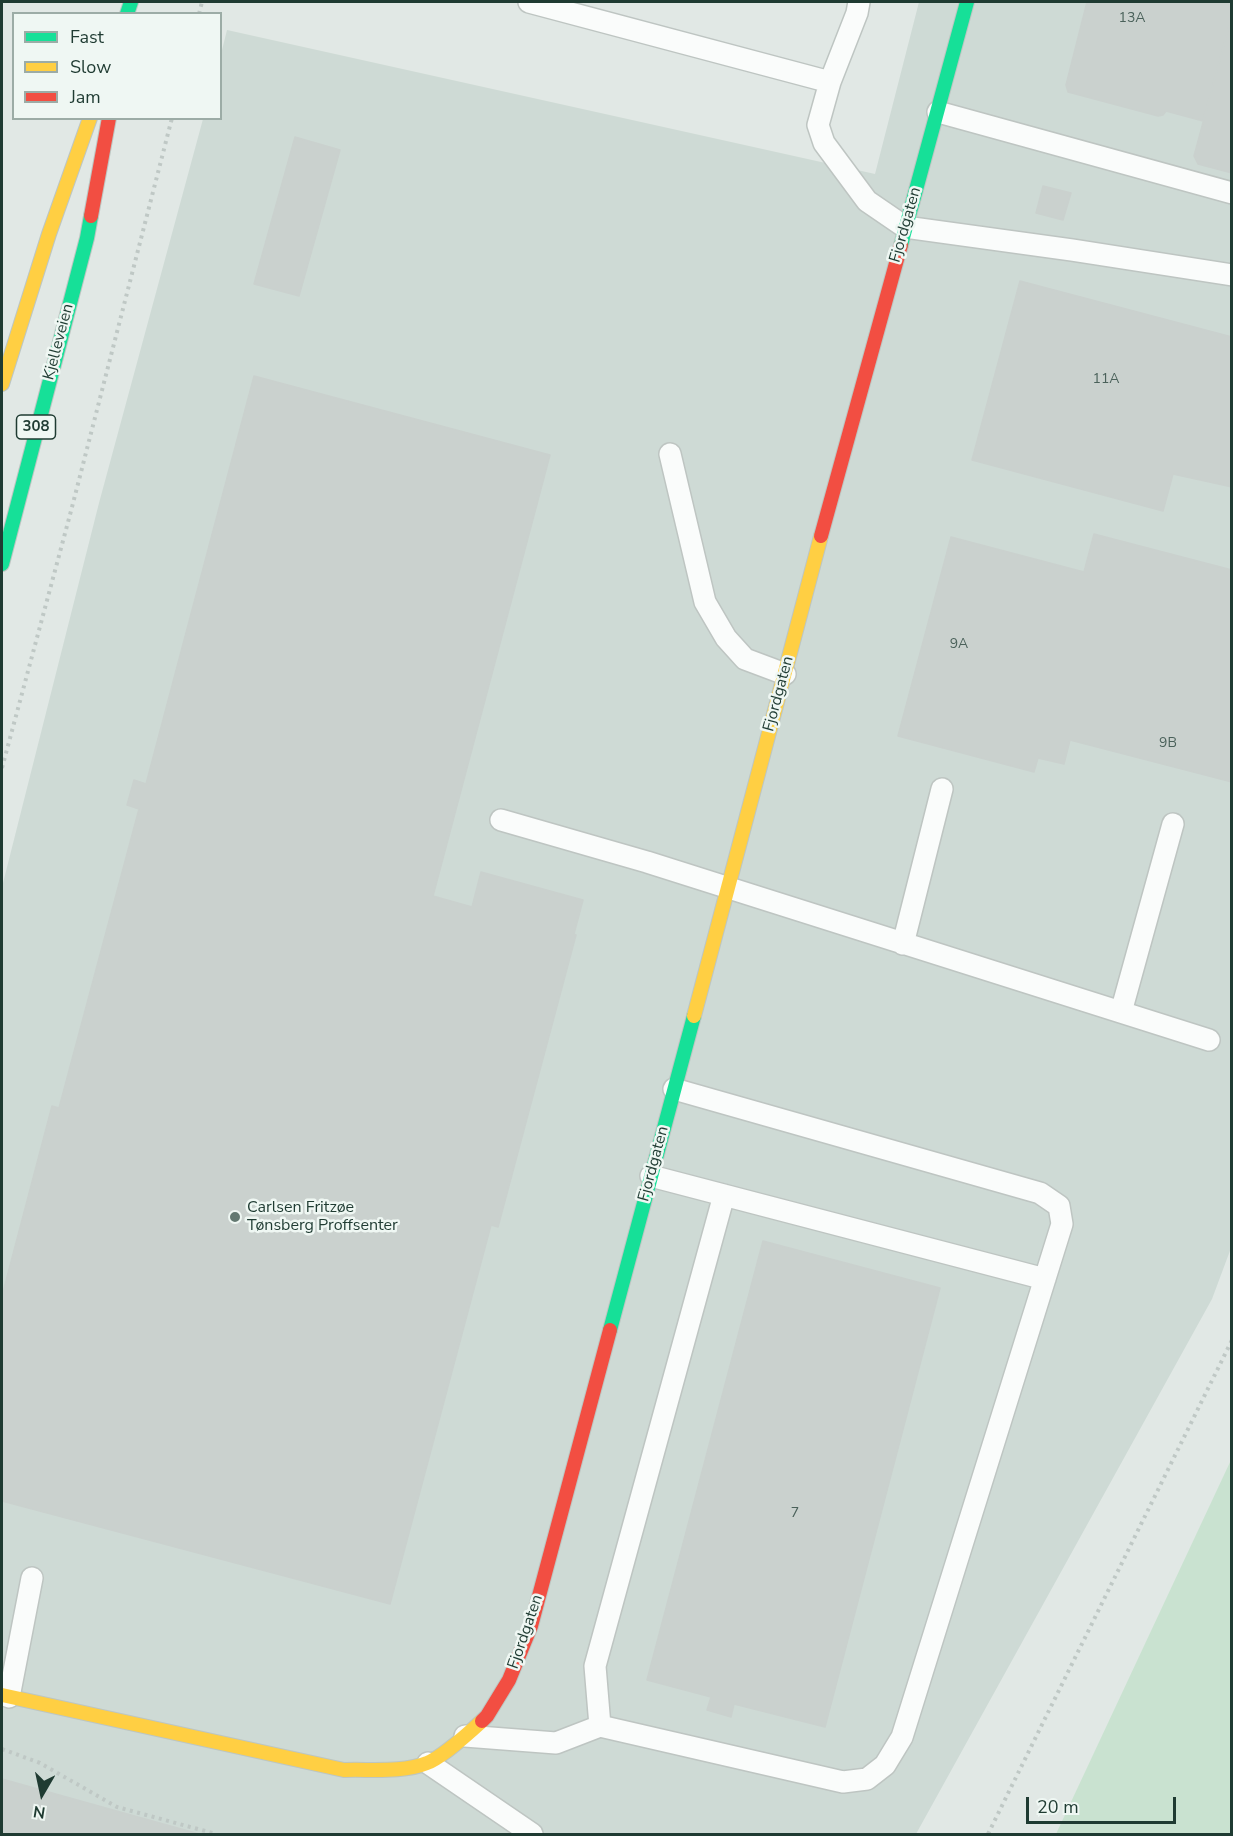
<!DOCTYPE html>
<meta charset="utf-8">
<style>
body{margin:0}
#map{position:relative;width:1233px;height:1836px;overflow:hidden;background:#e1e8e5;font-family:"Nunito Sans",sans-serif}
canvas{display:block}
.frame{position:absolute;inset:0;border:3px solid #1f3b32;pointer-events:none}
.legend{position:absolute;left:12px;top:12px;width:210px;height:108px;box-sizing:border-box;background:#eff7f3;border:2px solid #9caca6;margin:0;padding:8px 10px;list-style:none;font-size:18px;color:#1f3b32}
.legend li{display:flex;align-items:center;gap:12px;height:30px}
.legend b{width:30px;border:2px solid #9caca6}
.north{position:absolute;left:12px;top:1764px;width:60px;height:60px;-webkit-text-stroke:4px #eff7f3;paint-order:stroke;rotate:189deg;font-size:16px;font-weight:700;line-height:24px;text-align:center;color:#1f3b32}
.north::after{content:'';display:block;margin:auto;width:21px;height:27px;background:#1f3b32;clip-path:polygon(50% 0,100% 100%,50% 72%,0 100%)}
.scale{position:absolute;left:1026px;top:1797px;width:150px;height:27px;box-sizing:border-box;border:3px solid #1f3b32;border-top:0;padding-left:8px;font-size:18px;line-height:21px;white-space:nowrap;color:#1f3b32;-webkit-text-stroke:4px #eff7f3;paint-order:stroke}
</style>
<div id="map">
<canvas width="1233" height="1836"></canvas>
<div class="frame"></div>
<ul class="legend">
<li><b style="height:8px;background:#16e098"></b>Fast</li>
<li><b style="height:8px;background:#ffcf43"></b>Slow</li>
<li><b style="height:8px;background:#f24e42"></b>Jam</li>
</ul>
<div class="north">N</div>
<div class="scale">20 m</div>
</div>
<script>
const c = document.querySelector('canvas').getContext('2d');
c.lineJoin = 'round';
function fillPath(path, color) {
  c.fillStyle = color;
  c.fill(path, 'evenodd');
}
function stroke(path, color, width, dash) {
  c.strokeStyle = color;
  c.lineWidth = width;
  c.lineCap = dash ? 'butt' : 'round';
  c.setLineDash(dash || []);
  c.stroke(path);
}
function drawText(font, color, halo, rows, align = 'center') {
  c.font = font + ' "Nunito Sans",sans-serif';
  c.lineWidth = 5;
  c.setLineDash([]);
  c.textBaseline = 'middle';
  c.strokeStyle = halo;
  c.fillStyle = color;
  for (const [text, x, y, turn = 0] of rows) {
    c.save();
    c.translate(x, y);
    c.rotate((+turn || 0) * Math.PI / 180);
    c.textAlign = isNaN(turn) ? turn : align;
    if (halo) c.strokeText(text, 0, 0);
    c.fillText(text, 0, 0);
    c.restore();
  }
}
fillPath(new Path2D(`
 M919 2H1231V1248L1212 1299 916 1834H2V887L99 503 203 119 220 118 221 54 227 30 875 174Z`), '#cedad5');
fillPath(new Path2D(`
 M1231 1460V1834H1056Z`), '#c9e2d0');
const building = new Path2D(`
 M1087 2H1232V15L1203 121 1166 111 1163 115 1158 116 1068 92 1066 85Z
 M1232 15V173L1198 164 1194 156Z
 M295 137 340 150 299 296 254 284Z
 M1043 186 1071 193 1063 220 1036 213Z
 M1020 281 1232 337V487L1173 474 1163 511 972 460Z
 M254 376 550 455 433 896 472 907 481 872 583 900 574 934 576 935 498 1227 491 1225 390 1604 2 1501V1296L52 1106 59 1108 139 809 127 805 134 780 146 784Z
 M1094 534 1232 570V782L1070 740 1064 764 1038 758 1034 772 898 736 951 537 1084 572Z
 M763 1241 940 1288 825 1727 734 1704 731 1717 707 1710 711 1697 647 1680Z
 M2 1779 199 1834H2Z`);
fillPath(building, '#cad1ce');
stroke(building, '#cad1ce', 1.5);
const lane = new Path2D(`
 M529 2 830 82
 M859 2 857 13 830 82 818 125 824 143 867 201 905 227 1072 250 1232 275
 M938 112 1232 193
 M670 454 705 602 726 638 745 659 785 674
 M501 820 647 862 1209 1040
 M903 944 942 789
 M1121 1012 1173 824
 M651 1176 1045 1279
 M9 1697 32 1578
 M600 1726 595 1666 724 1195
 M465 1736 556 1743 600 1726 843 1782 867 1779 885 1765 902 1737 1062 1224 1059 1206 1040 1193 674 1089
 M428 1763 532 1834`);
const fast = new Path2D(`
 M127 14 131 2
 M901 245 967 2
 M2 564 87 238 91 216
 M610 1330 694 1016`);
const slow = new Path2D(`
 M2 384 49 234 90 118
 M694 1016 821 536
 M2 1695 344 1770C371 1769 402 1773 427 1763 441 1758 470 1732 482 1721`);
const jam = new Path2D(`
 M91 216 109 118
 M821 536 901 245
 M482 1721 487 1716 509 1680 531 1626 610 1330`);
stroke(lane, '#bec5c2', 24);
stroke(fast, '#bdc6c2', 16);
stroke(slow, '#bdc6c2', 16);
stroke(jam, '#bdc6c2', 16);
stroke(new Path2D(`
 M199 14 202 2
 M2 768 71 511 172 118
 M2 1749 40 1763 117 1807 216 1834
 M988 1834 1232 1340`), '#bfc8c5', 4, [3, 4.5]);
stroke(lane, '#fafcfb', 21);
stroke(fast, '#16e098', 14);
stroke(slow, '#ffcf43', 14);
stroke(jam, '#f24e42', 14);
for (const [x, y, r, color] of [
 [235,1217,6,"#637871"]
]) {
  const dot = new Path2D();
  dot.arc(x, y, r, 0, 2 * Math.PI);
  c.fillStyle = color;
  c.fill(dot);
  stroke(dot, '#eff7f3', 2);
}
drawText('14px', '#4a615a', null, [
 ["13A",1132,19],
 ["11A",1106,380],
 ["9A",959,645],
 ["9B",1168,744],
 ["7",795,1514]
]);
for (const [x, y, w] of [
 [36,427,39]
]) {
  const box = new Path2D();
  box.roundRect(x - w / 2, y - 12, w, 24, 4.5);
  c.fillStyle = '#eff7f3';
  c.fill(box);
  stroke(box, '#1f3b32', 1.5);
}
drawText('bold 15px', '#1f3b32', null, [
 ["308",36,427]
]);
drawText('16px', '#1f3b32', '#eff7f3', [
 ["Fjordgaten",906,225,-74],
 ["Kjelleveien",59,342,-75],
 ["Fjordgaten",779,694,-75],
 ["Fjordgaten",654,1164,-75],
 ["Fjordgaten",526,1632,-71]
]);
drawText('16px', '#1f3b32', '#eff7f3', [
 ["Carlsen Fritzøe",247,1208],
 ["Tønsberg Proffsenter",247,1226]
], 'left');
</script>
